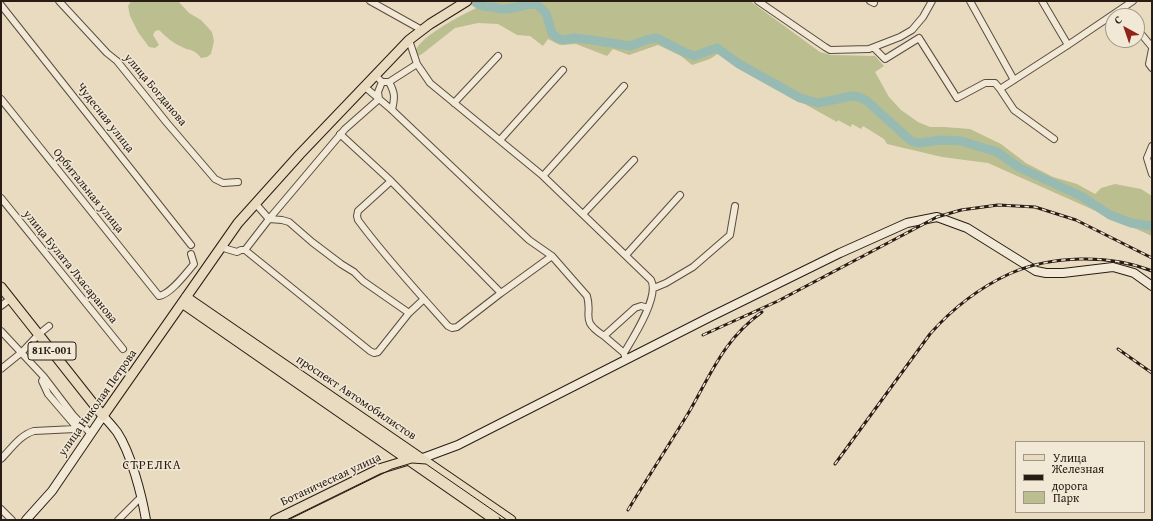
<!DOCTYPE html>
<meta charset="utf-8">
<style>
body{margin:0}
#map{position:relative;width:1153px;height:521px;overflow:hidden;background:#e9dbc0;font-family:"Gentium Book Plus",serif}
canvas{display:block}
.frame{position:absolute;inset:0;border:2px solid #291c14;pointer-events:none}
.legend{position:absolute;left:1015px;top:441px;width:130px;height:72px;box-sizing:border-box;background:#f1e8d6;border:1px solid #a19688;margin:0;padding:5px 7px;list-style:none;font-size:12px;color:#291c14}
.legend li{display:flex;align-items:center;gap:8px;height:20px}
.legend b{width:20px;border:1px solid #a19688}
.north{position:absolute;left:1105px;top:8px;width:40px;height:40px;box-sizing:border-box;background:#f1e8d6;border:1px solid #a19688;border-radius:50%;rotate:320deg;font-size:11px;font-weight:700;line-height:16px;text-align:center;color:#291c14}
.north::after{content:'';display:block;margin:auto;width:14px;height:18px;background:#8f2418;clip-path:polygon(50% 0,100% 100%,50% 72%,0 100%)}
</style>
<div id="map">
<canvas width="1153" height="521"></canvas>
<div class="frame"></div>
<ul class="legend">
<li><b style="height:5px;background:#e9dbc0"></b>Улица</li>
<li><b style="height:5px;background:#291c14"></b>Железная дорога</li>
<li><b style="height:11px;background:#bbbe8f"></b>Парк</li>
</ul>
<div class="north">С</div>
</div>
<script>
const c = document.querySelector('canvas').getContext('2d');
c.lineJoin = 'round';
function fillPath(path, color) {
  c.fillStyle = color;
  c.fill(path, 'evenodd');
}
function stroke(path, color, width, dash) {
  c.strokeStyle = color;
  c.lineWidth = width;
  c.lineCap = dash ? 'butt' : 'round';
  c.setLineDash(dash || []);
  c.stroke(path);
}
function drawText(font, color, halo, rows, align = 'center') {
  c.font = font + ' "Gentium Book Plus",serif';
  c.lineWidth = 3;
  c.setLineDash([]);
  c.textBaseline = 'middle';
  c.strokeStyle = halo;
  c.fillStyle = color;
  for (const [text, x, y, turn = 0] of rows) {
    c.save();
    c.translate(x, y);
    c.rotate((+turn || 0) * Math.PI / 180);
    c.textAlign = isNaN(turn) ? turn : align;
    if (halo) c.strokeText(text, 0, 0);
    c.fillText(text, 0, 0);
    c.restore();
  }
}
fillPath(new Path2D(`
 M131 1H178L189 13 201 20 212 32 214 41 211 54 207 57 201 58C193 48 192 52 182 47 173 43 166 37 159 30L155 31 153 35 159 45 155 48 149 47 138 32 130 16 128 6Z
 M493 1H750L820 52 831 55 875 56 884 66 875 72 889 97 901 110 918 122 930 127H944L970 129 1001 144 1026 163 1053 177 1077 184 1095 194 1101 188 1115 184 1141 189 1152 196V236L988 163 942 157 887 144 884 139 863 126 861 129 852 124 851 127 838 120 837 122 758 78 719 53 710 59 692 65 681 56 658 45 629 55 613 49 607 56 576 44 560 45 548 39 543 46 530 36 517 35 498 24 478 23 455 28 422 54 418 56 415 53C417 36 476 7 493 1Z`), '#bbbe8f');
stroke(new Path2D(`
 M476 3C484 8 485 6 494 7 497 8 500 9 503 9 515 9 524 4 536 4L546 13 552 33 557 38 564 40 574 38 592 40 630 46 646 40 657 38 684 52 694 56 717 48 739 64 800 98 818 103 852 96 859 97 867 101 911 141 918 143 942 140 961 141 997 152 1020 168 1081 196 1110 215 1131 223 1152 226`), '#97bbb2', 9);
const street = new Path2D(`
 M59 1 107 53 117 61 167 123 215 179 223 183 238 182
 M370 1 422 30
 M758 1 825 47 830 50 869 49 900 37 912 30 923 17 932 1
 M870 1 874 3
 M970 1 1014 80
 M1042 1 1068 45
 M1 5 191 245
 M1137 29 1152 47
 M409 40 417 64 430 83 543 176 651 280C660 296 633 338 624 353L626 360
 M874 48 885 59 919 38 957 98 985 83H995L1000 89 1068 45 1133 1
 M1152 49 1149 64 1152 68
 M376 76 382 82H389L417 64
 M389 82C395 93 395 97 392 110
 M365 87 392 110 529 240 552 256
 M1000 89 1014 110 1054 139
 M1 99 159 296C171 294 186 273 194 264L191 254
 M454 103 498 56
 M340 134 391 181 501 293 457 327 452 328 448 326C417 291 385 257 358 220L357 216 358 211 391 181
 M500 140 563 70
 M1152 146 1147 158 1152 174
 M543 176 624 86
 M1 198 123 349
 M255 203 269 219 345 129 379 99 378 92 382 82
 M583 214 634 160
 M220 247 237 252 241 250H245
 M626 255 680 195
 M654 288 666 283 693 267 730 235 735 206
 M501 293 552 256 587 296C593 316 579 320 604 336L635 308 641 306 648 308
 M1 306 10 299
 M409 313 363 281 354 272 341 264 312 242 289 222 282 220 269 219 245 250 370 351 374 353 378 352 409 313 424 299
 M1 331 44 377 42 381 48 394 78 429
 M604 336 624 353
 M1 369 22 352 39 334 49 326
 M44 377 73 415 91 434
 M1 459C11 449 20 435 34 431L75 429 84 426
 M1 509 12 520
 M118 520 141 497`);
const secondary = new Path2D(`
 M423 458 458 445 710 317 840 253 907 223 937 217 967 228 1036 271 1046 273H1063L1113 267 1134 273 1152 286
 M26 520 52 491 103 416C108 421 113 427 117 432 131 453 142 496 146 520`);
const primary = new Path2D(`
 M1 287 103 416 238 223 300 154 409 40 430 24 467 1
 M186 297 511 520
 M182 303 495 520
 M275 520 379 469 412 459`);
stroke(street, '#594c3f', 8);
stroke(secondary, '#291c14', 10);
stroke(primary, '#291c14', 11);
stroke(street, '#f1e8d6', 6);
stroke(secondary, '#f1e8d6', 8);
stroke(primary, '#e9dbc0', 9);
stroke(new Path2D(`
 M288 520 392 469 412 463 426 464 507 520`), '#291c14', 1);
const rail = new Path2D(`
 M703 335 778 301 937 217 961 210 998 205 1035 207 1076 220 1152 258
 M1118 349 1152 373
 M835 464 930 334C952 309 979 288 1009 274 1051 255 1110 254 1152 271
 M628 510C648 477 669 445 689 412 711 374 724 339 762 312`);
stroke(rail, '#291c14', 3);
stroke(rail, '#f1e8d6', 1.5, [4.5]);
for (const [x, y, w] of [
 [52,351,48]
]) {
  const box = new Path2D();
  box.roundRect(x - w / 2, y - 9, w, 18, 3);
  c.fillStyle = '#f1e8d6';
  c.fill(box);
  stroke(box, '#291c14', 1);
}
drawText('bold 11px', '#291c14', null, [
 ["81К-001",52,351]
]);
drawText('12px', '#291c14', '#f1e8d6', [
 ["улица Богданова",155,90,50],
 ["Чудесная улица",105,118,52],
 ["Орбитальная улица",88,191,51],
 ["улица Булата Лхасаранова",70,267,51],
 ["проспект Автомобилистов",356,398,34],
 ["улица Николая Петрова",98,403,-55],
 ["Ботаническая улица",331,480,-25]
]);
c.letterSpacing = '1px';
drawText('13px', '#291c14', '#f1e8d6', [
 ["СТРЕЛКА",152,466]
]);
c.letterSpacing = '0px';
</script>
